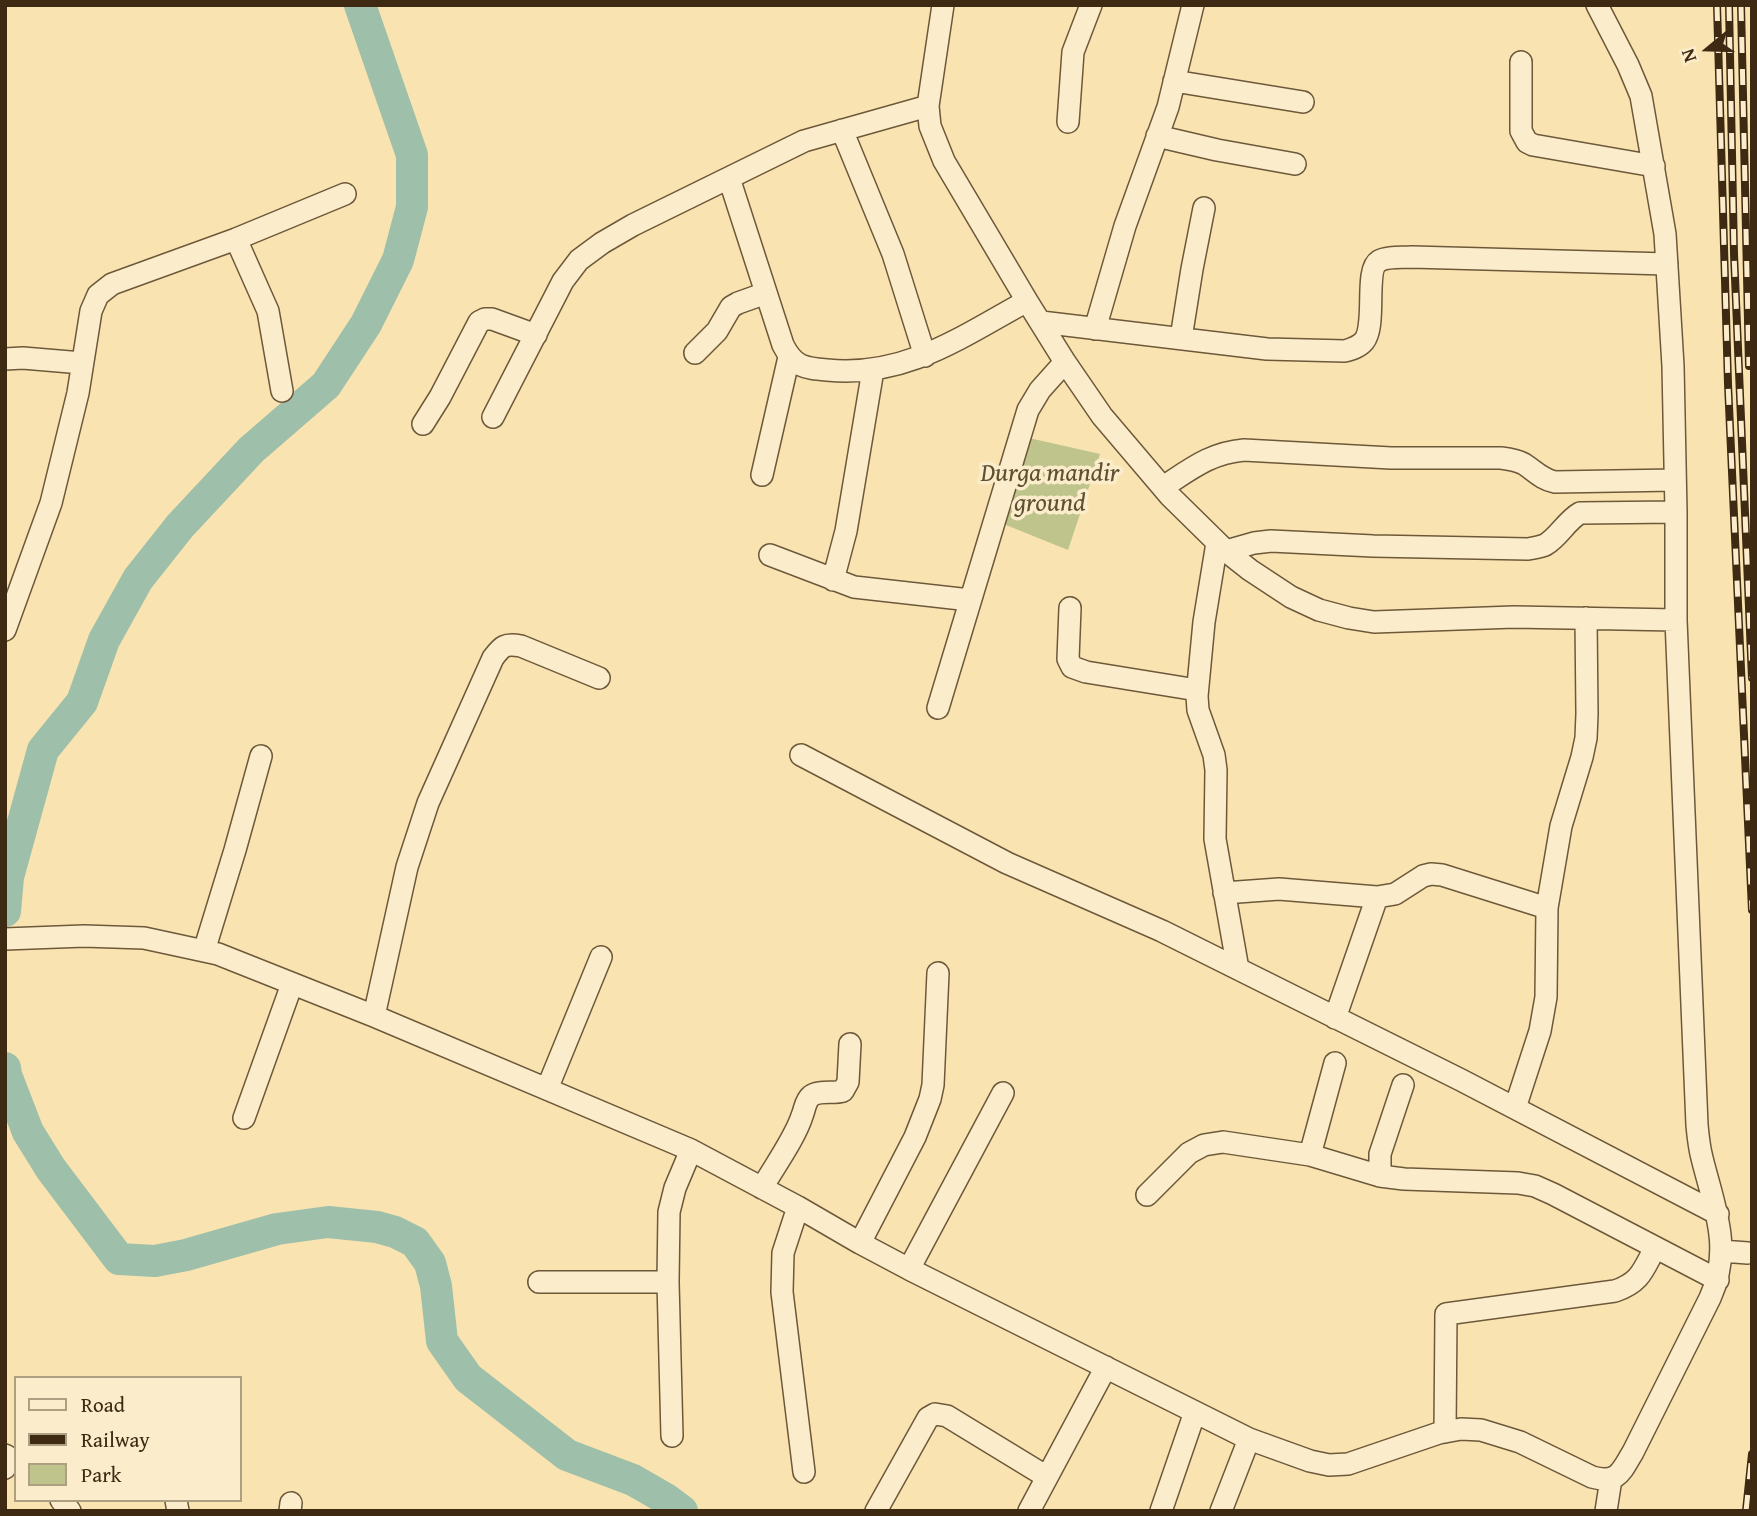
<!DOCTYPE html>
<style>
body{margin:0}
#map{position:relative;width:1757px;height:1516px;overflow:hidden;background:#f9e4b1;font-family:"Gentium Book Plus",serif}
canvas{display:block}
.frame{position:absolute;inset:0;border:7px solid #3e2912;pointer-events:none}
.legend{position:absolute;left:14px;top:1376px;width:228px;height:126px;box-sizing:border-box;background:#fbedcc;border:2px solid #af9f82;margin:0;padding:9px 12px;list-style:none;font-size:21px;color:#3e2912}
.legend li{display:flex;align-items:center;gap:14px;height:35px}
.legend b{width:35px;border:2px solid #af9f82}
.north{position:absolute;left:1673px;top:14px;width:70px;height:70px;-webkit-text-stroke:5px #fbedcc;paint-order:stroke;rotate:251deg;font-size:19px;font-weight:700;line-height:28px;text-align:center;color:#3e2912}
.north::after{content:'';display:block;margin:auto;width:24px;height:32px;background:#3e2912;clip-path:polygon(50% 0,100% 100%,50% 72%,0 100%)}
</style>
<div id="map">
<canvas width="1757" height="1516"></canvas>
<div class="frame"></div>
<ul class="legend">
<li><b style="height:9px;background:#fbedcc"></b>Road</li>
<li><b style="height:9px;background:#3e2912"></b>Railway</li>
<li><b style="height:19px;background:#bec48b"></b>Park</li>
</ul>
<div class="north">N</div>
</div>
<script>
const c = document.querySelector('canvas').getContext('2d');
c.lineJoin = 'round';
function fillPath(path, color) {
  c.fillStyle = color;
  c.fill(path, 'evenodd');
}
function stroke(path, color, width, dash) {
  c.strokeStyle = color;
  c.lineWidth = width;
  c.lineCap = dash ? 'butt' : 'round';
  c.setLineDash(dash || []);
  c.stroke(path);
}
function drawText(font, color, halo, rows, align = 'center') {
  c.font = font + ' "Gentium Book Plus",serif';
  c.lineWidth = 7;
  c.setLineDash([]);
  c.textBaseline = 'middle';
  c.strokeStyle = halo;
  c.fillStyle = color;
  for (const [text, x, y, turn = 0] of rows) {
    c.save();
    c.translate(x, y);
    c.rotate((+turn || 0) * Math.PI / 180);
    c.textAlign = isNaN(turn) ? turn : align;
    if (halo) c.strokeText(text, 0, 0);
    c.fillText(text, 0, 0);
    c.restore();
  }
}
fillPath(new Path2D(`
 M1029 438 1100 454 1068 550 1001 523Z`), '#bec48b');
stroke(new Path2D(`
 M5 911 8 877 43 750 82 702 104 640 138 579 180 526 251 450 326 385 366 324 398 260 412 207V155L360 5
 M5 1068 6 1075 28 1132 51 1169 119 1259 155 1261 186 1255 277 1229 328 1222 377 1227 395 1232 415 1242 430 1263 436 1286 442 1341 468 1378 567 1455 633 1480 666 1499 682 1511`), '#9ebfa9', 32);
const minor = new Path2D(`
 M943 5 928 106 930 126 944 161 1027 301 1065 362 1102 416 1170 496 1226 551 1250 570 1291 597 1319 610 1349 618 1374 622 1514 617 1676 620
 M1521 62V131L1527 142 1533 145 1654 166
 M1174 81 1303 102
 M1068 122 1073 52 1091 5
 M842 130 893 254 925 356
 M1157 136 1217 150 1295 164
 M729 178 783 345C794 367 804 368 827 370 905 378 961 337 1027 301
 M236 239 268 311 282 391
 M1041 322 1267 349 1345 351C1352 349 1359 347 1364 341 1377 325 1364 270 1379 261 1388 256 1403 258 1412 257L1667 264
 M1095 329 1125 226 1168 107 1193 5
 M1181 338 1192 269 1204 208
 M695 353 717 331 731 307 738 303 766 293
 M5 359 23 358 82 363
 M493 417 563 281 579 260 602 243 633 225 804 141 928 106
 M423 424 440 397 479 322 485 319H492L536 335
 M762 475 789 357
 M1163 487C1191 469 1210 453 1244 450L1391 458H1501C1509 459 1517 460 1524 464 1535 471 1541 479 1555 482L1675 480
 M1217 543 1204 622 1197 696 1198 710 1214 755 1216 770 1215 839 1238 969
 M1226 551 1254 543 1271 541 1373 546 1528 549C1533 548 1540 547 1545 545 1559 537 1566 521 1580 513L1676 512
 M770 555 854 587 970 600
 M833 580 846 531 873 370
 M1070 608 1068 659 1072 667 1086 672 1197 690
 M5 630 51 503 78 393 91 311 98 295 112 284 236 239 345 194
 M938 708 1028 410 1040 390 1065 362
 M801 755 1007 863 1162 931 1461 1080 1718 1214
 M1224 893 1279 889 1377 897 1395 894 1423 876 1431 874 1442 875 1547 908
 M5 939 84 936 144 938 218 954 374 1016 691 1150 798 1207 860 1243 909 1269 1249 1439 1310 1461 1329 1465 1348 1464 1439 1433 1461 1429 1481 1430 1520 1442 1592 1477C1618 1484 1621 1472 1633 1452L1710 1298C1733 1248 1714 1207 1702 1158 1699 1147 1698 1136 1697 1125L1676 620V512L1673 366 1665 234 1641 96 1628 65 1597 5
 M204 951 235 850 261 756
 M374 1016 407 867 428 803 493 658C502 646 505 643 521 646L599 678
 M1335 1018 1377 897
 M547 1089 601 957
 M1515 1108 1540 1031 1546 997 1547 908 1561 826 1582 757 1586 738 1587 714 1586 618
 M244 1118 292 984
 M1310 1155 1335 1063
 M1380 1176V1154L1403 1085
 M762 1188C774 1167 795 1138 802 1116 805 1109 805 1101 811 1096 819 1090 834 1094 843 1091L848 1082 850 1044
 M1147 1195 1189 1153 1204 1145 1223 1142 1310 1155 1380 1176 1404 1179 1518 1183 1535 1186 1553 1194 1718 1280
 M798 1207 783 1253 782 1292 804 1472
 M860 1243 915 1137 930 1099 933 1085 938 973
 M1721 1251 1748 1253
 M909 1269 1003 1093
 M539 1282H668
 M1445 1432 1446 1314 1615 1291C1641 1282 1643 1270 1655 1248
 M672 1436 668 1282 669 1212 675 1188 691 1150
 M5 1455 10 1458 5 1468
 M61 1500 70 1511
 M176 1500 178 1511
 M290 1511 291 1503
 M876 1511 928 1418 935 1414 947 1416 1047 1477
 M1029 1511 1106 1367
 M1161 1511 1195 1412
 M1221 1511 1249 1439
 M1606 1511 1611 1479`);
stroke(minor, '#6d583a', 24);
stroke(minor, '#fbedcc', 21);
const rail = new Path2D(`
 M1717 5 1728 384 1752 910
 M1729 5 1734 254 1752 678
 M1741 5 1749 366
 M1746 1511 1752 1454`);
stroke(rail, '#3e2912', 8);
stroke(rail, '#fbedcc', 5, [16]);
drawText('italic 26px', '#5e5030', '#fbedcc', [
 ["Durga mandir",1050,474],
 ["ground",1050,504]
]);
</script>
